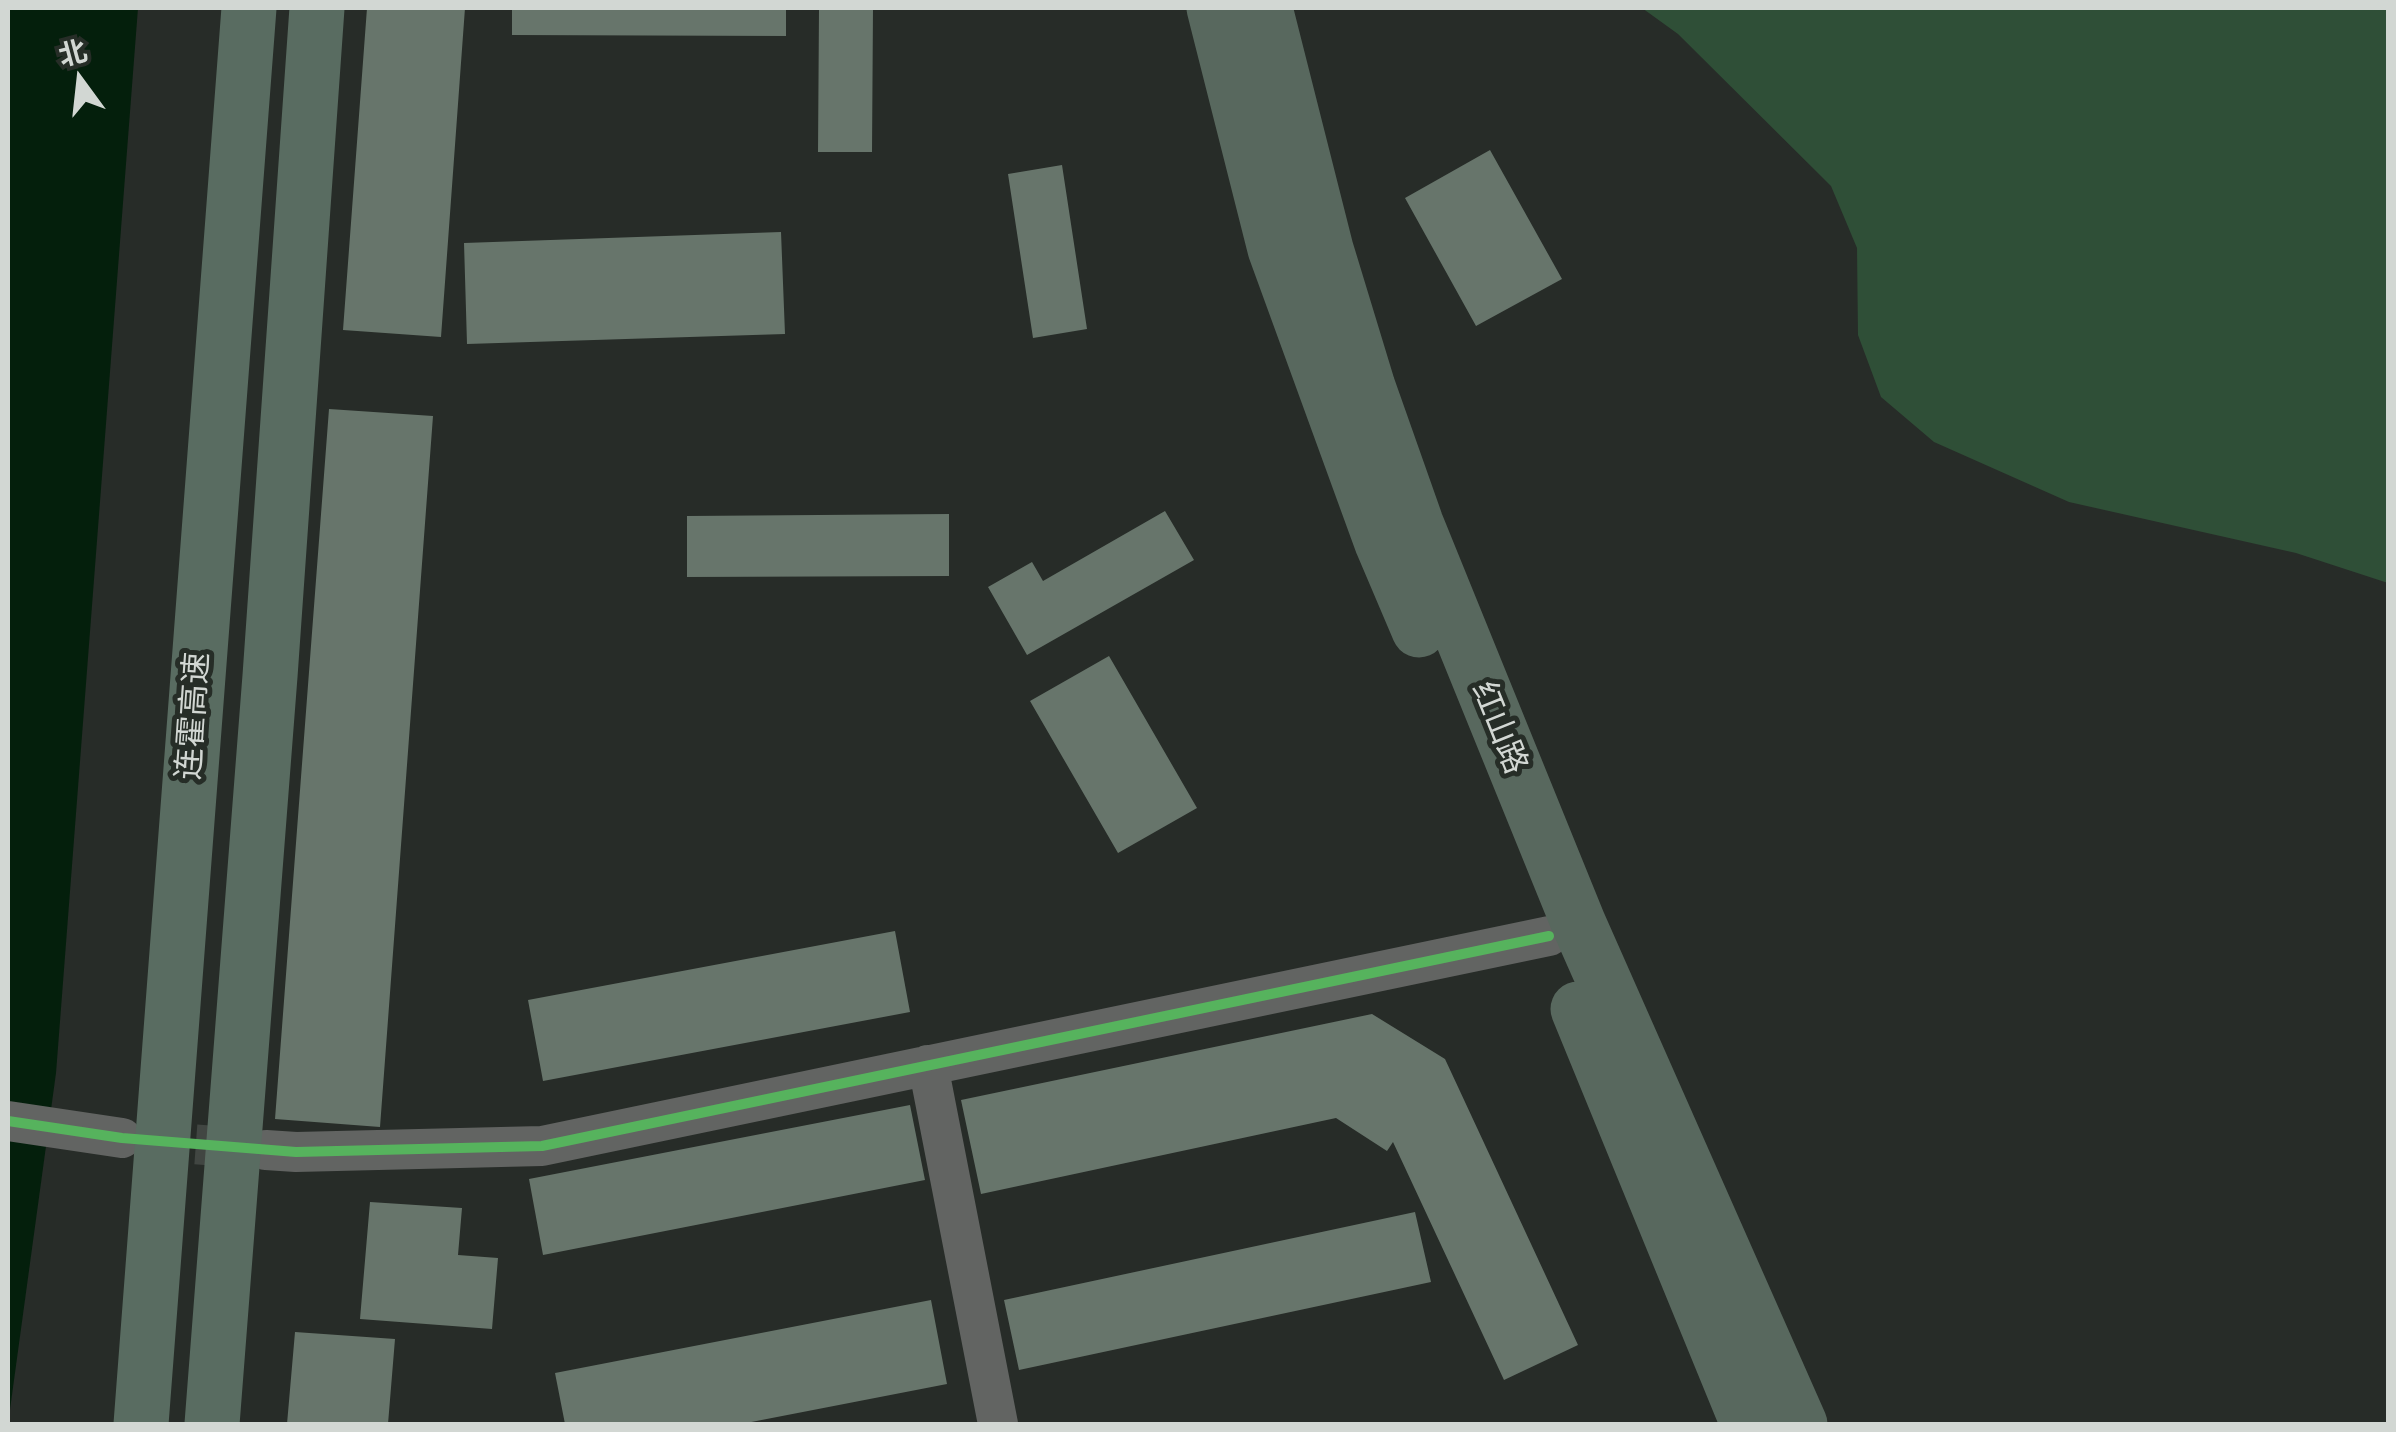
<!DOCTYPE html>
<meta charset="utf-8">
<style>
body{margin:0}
#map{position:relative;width:2396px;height:1432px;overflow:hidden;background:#272c28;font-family:Literata,"Noto Sans SC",serif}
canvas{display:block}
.frame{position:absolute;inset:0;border:10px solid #d2d7d3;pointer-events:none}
.north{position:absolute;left:30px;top:30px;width:100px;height:100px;-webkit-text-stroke:8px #262d27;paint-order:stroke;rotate:345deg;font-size:28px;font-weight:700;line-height:40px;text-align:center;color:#d2d7d3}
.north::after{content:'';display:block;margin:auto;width:35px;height:45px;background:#d2d7d3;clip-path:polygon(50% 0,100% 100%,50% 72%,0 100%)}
</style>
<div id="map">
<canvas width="2396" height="1432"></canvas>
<div class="frame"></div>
<div class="north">北</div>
</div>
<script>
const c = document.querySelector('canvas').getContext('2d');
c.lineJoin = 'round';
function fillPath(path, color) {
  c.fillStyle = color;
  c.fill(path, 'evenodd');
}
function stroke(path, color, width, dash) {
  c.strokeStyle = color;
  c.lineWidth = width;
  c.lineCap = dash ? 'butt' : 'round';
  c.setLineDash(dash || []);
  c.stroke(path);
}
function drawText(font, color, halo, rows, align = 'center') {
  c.font = font + ' Literata,"Noto Sans SC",serif';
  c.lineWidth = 10;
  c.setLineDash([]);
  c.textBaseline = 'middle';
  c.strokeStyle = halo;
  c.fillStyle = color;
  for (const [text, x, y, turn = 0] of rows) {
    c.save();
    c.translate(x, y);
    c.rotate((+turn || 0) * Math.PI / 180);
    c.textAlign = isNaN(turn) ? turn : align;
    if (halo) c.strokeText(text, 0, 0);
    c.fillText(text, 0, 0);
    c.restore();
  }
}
fillPath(new Path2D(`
 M1642 8H2388V583L2296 553 2069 502 1934 442 1881 397 1858 335 1857 248 1831 186 1678 34Z`), '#2f4f37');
fillPath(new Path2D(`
 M8 8H138L56 1073 8 1424Z`), '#041f0c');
fillPath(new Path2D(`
 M367 8H465L441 337 343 330Z
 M512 8H786V36L512 35Z
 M819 8H873L872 152H818Z
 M1490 150 1562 279 1476 326 1405 198Z
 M1062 165 1087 329 1033 338 1008 174Z
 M781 232 785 334 467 344 464 243Z
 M329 409 433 416 380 1127 275 1119Z
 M1165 511 1194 560 1027 655 988 587 1032 562 1043 581Z
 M949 514V576L687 577V516Z
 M1109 656 1197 808 1118 853 1030 701Z
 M895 931 910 1012 543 1081 528 1000Z
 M1372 1014 1445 1059 1578 1345 1504 1380 1393 1142 1387 1151 1336 1118 981 1194 961 1100Z
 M910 1105 925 1180 543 1255 529 1179Z
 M370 1202 462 1208 458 1255 498 1258 492 1329 360 1319Z
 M1415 1212 1431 1282 1019 1370 1004 1300Z
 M931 1300 947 1384 741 1424H565L555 1373Z
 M295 1332 395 1339 388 1424H287Z`), '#67756b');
stroke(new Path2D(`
 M136 1140 258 1149`), '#414642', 40, [40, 20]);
stroke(new Path2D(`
 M928 1065 998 1424
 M8 1121 122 1138
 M266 1150 296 1152 542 1146 1549 936`), '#626462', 40);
stroke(new Path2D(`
 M1214 8 1275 249 1382 543 1419 630
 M1265 8 1326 249 1368 387 1416 523 1578 922 1800 1424
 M1578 1009 1748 1424`), '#58685e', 55);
stroke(new Path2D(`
 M141 1424 249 8
 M212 1424 270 676 317 8`), '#596c61', 55);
stroke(new Path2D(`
 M8 1121 122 1138 296 1152 542 1146 1549 936`), '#56b35d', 10);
drawText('32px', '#d2d7d3', '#262d27', [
 ["连霍高速",194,716,-86],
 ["红山路",1499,728,68]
]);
</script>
